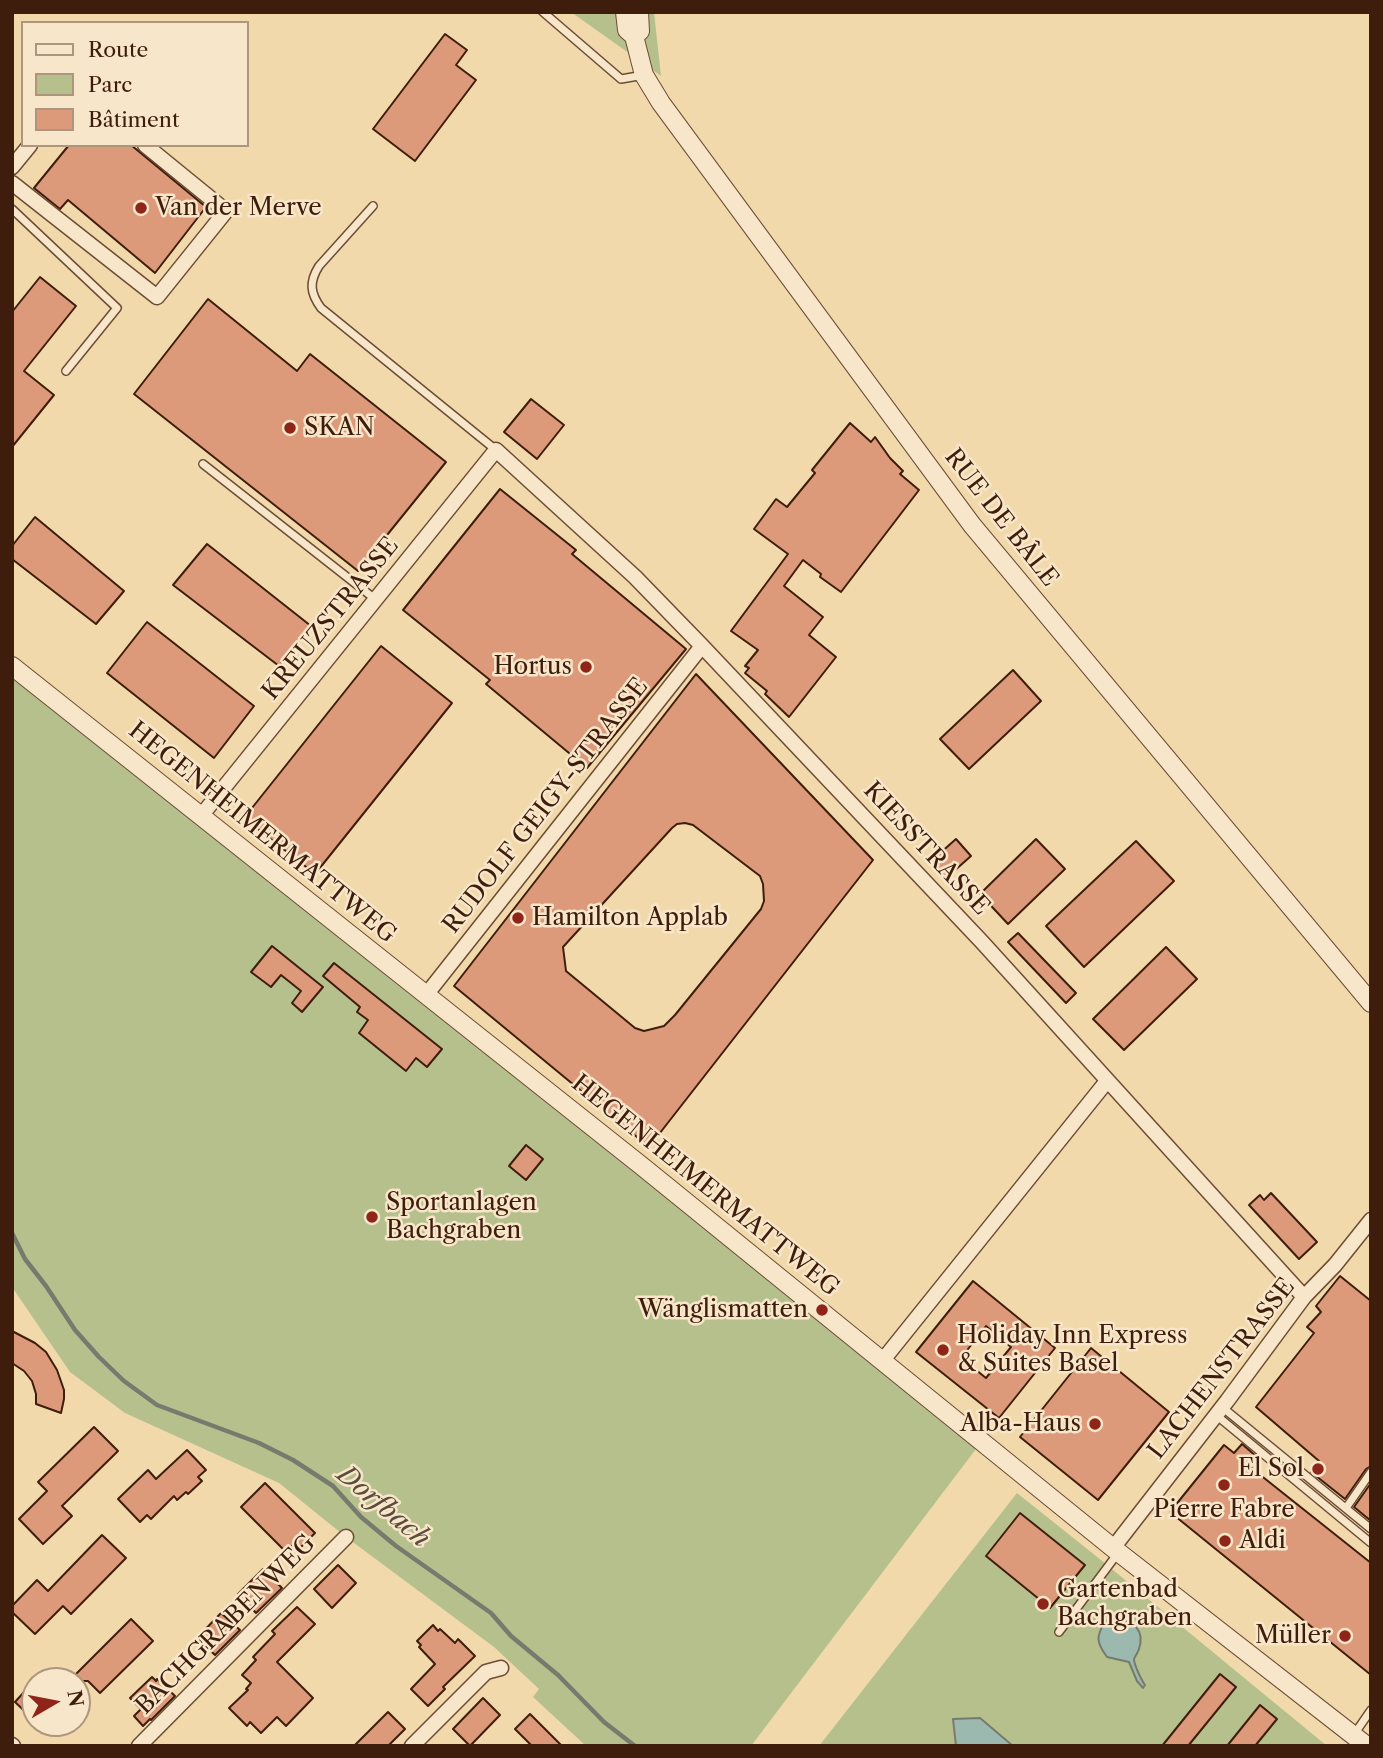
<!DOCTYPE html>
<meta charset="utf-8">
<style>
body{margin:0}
#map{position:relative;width:1383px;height:1758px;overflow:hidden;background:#f2d9ac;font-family:"Libre Caslon Text",serif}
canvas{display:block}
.frame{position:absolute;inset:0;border:14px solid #3f1d0c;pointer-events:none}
.legend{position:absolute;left:21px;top:21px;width:228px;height:126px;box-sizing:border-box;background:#f7e6c9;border:2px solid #ad967d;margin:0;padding:9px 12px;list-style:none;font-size:21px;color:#3f1d0c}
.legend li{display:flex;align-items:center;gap:14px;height:35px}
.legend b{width:35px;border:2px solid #ad967d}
.north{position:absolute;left:21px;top:1667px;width:70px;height:70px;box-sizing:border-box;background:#f7e6c9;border:2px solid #ad967d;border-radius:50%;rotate:80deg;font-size:19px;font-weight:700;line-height:28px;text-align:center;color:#3f1d0c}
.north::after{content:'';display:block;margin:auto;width:24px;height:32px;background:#8f2418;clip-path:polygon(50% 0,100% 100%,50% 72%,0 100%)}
</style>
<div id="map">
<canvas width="1383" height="1758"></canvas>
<div class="frame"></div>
<ul class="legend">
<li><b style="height:9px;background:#f7e6c9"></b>Route</li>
<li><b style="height:19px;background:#b6c08d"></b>Parc</li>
<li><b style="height:19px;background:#dc9a7a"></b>Bâtiment</li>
</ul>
<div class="north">N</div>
</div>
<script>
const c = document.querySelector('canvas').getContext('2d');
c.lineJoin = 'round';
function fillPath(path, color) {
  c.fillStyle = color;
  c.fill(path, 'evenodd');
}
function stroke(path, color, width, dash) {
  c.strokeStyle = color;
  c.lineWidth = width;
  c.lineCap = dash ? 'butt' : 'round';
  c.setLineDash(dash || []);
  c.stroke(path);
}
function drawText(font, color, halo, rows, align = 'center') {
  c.font = font + ' "Libre Caslon Text",serif';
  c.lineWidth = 5;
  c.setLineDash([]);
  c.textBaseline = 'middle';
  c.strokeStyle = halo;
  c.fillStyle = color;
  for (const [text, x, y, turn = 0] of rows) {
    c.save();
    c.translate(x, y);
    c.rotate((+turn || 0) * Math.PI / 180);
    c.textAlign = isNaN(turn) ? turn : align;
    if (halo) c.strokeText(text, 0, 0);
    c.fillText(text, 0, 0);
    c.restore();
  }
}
fillPath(new Path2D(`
 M571 12H654L661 76Z
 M12 666 982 1441 751 1746H586L533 1697 539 1689 494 1647 346 1537 279 1483 125 1413 70 1372 12 1287Z
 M1017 1493 1101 1560 1327 1746H819Z`), '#b6c08d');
const water = new Path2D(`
 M1117 1618C1134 1622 1145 1630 1139 1649 1138 1653 1135 1656 1134 1659 1134 1665 1142 1681 1145 1685L1143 1688 1137 1681 1129 1662 1107 1657C1096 1642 1096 1637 1105 1621Z
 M980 1718 1013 1746H956L953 1719Z`);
fillPath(water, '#9cb9b0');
stroke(water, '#777b6e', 2);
stroke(new Path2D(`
 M12 1233 25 1259 46 1286 75 1330 99 1357 124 1381 157 1405 259 1443 293 1460 333 1486 361 1517 396 1546 491 1613 511 1636 558 1675 604 1722 635 1746`), '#777b6e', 4.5);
const building = new Path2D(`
 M445 34 467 50 456 65 476 80 415 161 373 129Z
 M69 145H131L206 207 155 273 68 200 60 209 34 188Z
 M40 277 76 306 24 371 54 395 12 447V312Z
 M208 299 297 371 310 354 446 462 358 571 134 394Z
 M531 399 564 425 537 459 504 432Z
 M850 423 871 442 875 437 890 458 903 471 900 474 919 490 841 592 820 577 821 574 803 560 784 586 823 617 809 635 836 657 789 717 765 694 767 691 745 673 749 668 745 666 758 650 731 631 788 554 754 529 776 499 787 507 815 473 812 470Z
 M500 489 576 550 572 554 686 649 587 768 486 684 490 680 403 610Z
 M35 517 124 591 96 624 12 559V546Z
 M207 544 311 626 279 666 173 585Z
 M147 622 254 706 214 758 107 673Z
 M381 646 452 703 315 874 244 818Z
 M1013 670 1041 701 969 769 940 739Z
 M696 674 873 860 649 1147 454 986ZM685 823 693 825 760 876 763 884 764 901 761 909 675 1015 664 1026 644 1031 635 1028 566 971 563 947 672 828 677 824Z
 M956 839 971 856 945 879 930 862Z
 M1036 839 1065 869 1008 924 980 894Z
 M1136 841 1174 881 1084 967 1046 926Z
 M1018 933 1076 993 1066 1003 1008 942Z
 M272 946 323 987 302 1012 292 1003 301 991 281 975 271 987 251 972Z
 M1166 947 1197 979 1124 1050 1093 1019Z
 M334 963 442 1049 427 1067 416 1058 406 1071 359 1033 368 1020 357 1012 360 1007 323 976Z
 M526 1145 543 1159 526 1180 509 1166Z
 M1271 1193 1317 1242 1299 1259 1249 1205 1260 1195 1264 1200Z
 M1340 1276 1371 1301V1466L1366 1469 1345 1499 1311 1472 1319 1461 1256 1407 1314 1333 1307 1327 1321 1312 1316 1306Z
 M973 1281 1055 1348 999 1418 916 1352ZM986 1326 1011 1347 986 1378 961 1358Z
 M12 1331 35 1343 46 1352 57 1370 64 1390V1399L61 1413 36 1404V1394L32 1381 24 1371 12 1363Z
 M1091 1348 1169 1412 1098 1500 1020 1437Z
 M94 1427 118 1451 62 1506 72 1516 43 1544 19 1519 47 1491 38 1482Z
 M1242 1444 1257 1457 1249 1466 1371 1563V1675L1170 1512 1224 1445 1234 1453Z
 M187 1450 206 1470 198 1477 202 1481 188 1494 186 1492 177 1500 174 1496 151 1519 147 1515 140 1522 118 1499 148 1470 156 1479Z
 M265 1483 315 1533 300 1548 295 1543 286 1552 241 1507Z
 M1371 1483V1521L1354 1507Z
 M1020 1513 1085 1565 1050 1608 986 1556Z
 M102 1535 126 1558 71 1614 63 1606 35 1634 12 1612V1606L37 1580 48 1591Z
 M338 1565 356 1583 332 1608 314 1589Z
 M263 1569 282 1588 256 1613 238 1594Z
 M297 1607 315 1624 277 1662 313 1698 286 1726 277 1717 261 1733 250 1722 247 1726 229 1708 248 1690 246 1689 251 1683 242 1675 256 1660 253 1657 275 1634 272 1631Z
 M221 1613 240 1630 215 1655 197 1638Z
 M131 1619 153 1641 100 1693 88 1681H69Z
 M433 1625 438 1631 440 1629 455 1643 458 1639 475 1656 443 1687 445 1689 428 1706 411 1689 435 1664 419 1647 421 1645 417 1641Z
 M1220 1674 1236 1687 1188 1746H1162Z
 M152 1677 156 1681 157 1679 175 1696 151 1720 150 1719 143 1726 134 1716 141 1709 130 1698Z
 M25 1691 35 1702V1721L15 1702Z
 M483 1698 500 1715 470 1746 453 1729Z
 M1260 1705 1277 1719 1255 1746H1227Z
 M388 1712 405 1729 388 1746H354Z
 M530 1714 562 1746H532L515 1729Z`);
fillPath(building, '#dc9a7a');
stroke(building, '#3f1d0c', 2);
const service = new Path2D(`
 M543 12 621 79 644 75
 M373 206 319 266C309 282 310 293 321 308L496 450
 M12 209 117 308 66 371
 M203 464 375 599
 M1222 1407 1371 1529
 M1216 1415 1371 1543
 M1346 1508 1371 1472
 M1059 1632 1118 1553
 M1353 1736 1371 1710`);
const minor = new Path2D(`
 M12 167 30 145
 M12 183 157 297 226 211 145 145
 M201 816 496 450 635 577 702 646 982 942 1304 1297
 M426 995 702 646
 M883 1360 1107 1081
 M1113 1548 1227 1401 1304 1297 1335 1265 1371 1220
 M12 1745 13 1746
 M139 1746 346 1537
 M412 1746 486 1672 501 1668`);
const tertiary = new Path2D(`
 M625 12 627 30 634 36 644 75 661 103 972 525 1371 1003
 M634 36 640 31 639 12
 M12 666 643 1167 1113 1548 1367 1746`);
stroke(service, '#6c4c34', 10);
stroke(minor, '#6c4c34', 17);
stroke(tertiary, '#6c4c34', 20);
stroke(service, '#f7e6c9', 7);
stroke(minor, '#f7e6c9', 14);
stroke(tertiary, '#f7e6c9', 18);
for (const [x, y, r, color] of [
 [141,208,7,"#8f2418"],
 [290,428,7,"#8f2418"],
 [586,667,7,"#8f2418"],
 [518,918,7,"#8f2418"],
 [372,1217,7,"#8f2418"],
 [822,1310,7,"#8f2418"],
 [943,1350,7,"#8f2418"],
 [1095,1424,7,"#8f2418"],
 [1318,1469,7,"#8f2418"],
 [1224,1485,7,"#8f2418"],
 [1225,1541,7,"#8f2418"],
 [1043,1604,7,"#8f2418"],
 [1345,1636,7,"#8f2418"]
]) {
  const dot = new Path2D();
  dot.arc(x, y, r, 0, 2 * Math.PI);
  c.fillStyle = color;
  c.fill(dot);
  stroke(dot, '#f7e6c9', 2.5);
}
drawText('24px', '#3f1d0c', '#f7e6c9', [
 ["Van der Merve",155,208],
 ["SKAN",304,428],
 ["Hortus",572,667,"right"],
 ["Hamilton Applab",532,918],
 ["Sportanlagen",386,1203],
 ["Bachgraben",386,1231],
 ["Wänglismatten",808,1310,"right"],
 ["Holiday Inn Express",957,1336],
 ["& Suites Basel",957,1364],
 ["Alba-Haus",1081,1424,"right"],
 ["El Sol",1304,1469,"right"],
 ["Pierre Fabre",1224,1510,"center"],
 ["Aldi",1239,1541],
 ["Gartenbad",1057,1590],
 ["Bachgraben",1057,1618],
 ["Müller",1331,1636,"right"]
], 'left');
drawText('24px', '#3f1d0c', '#f7e6c9', [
 ["RUE DE BÂLE",1001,518,52],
 ["KREUZSTRASSE",331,619,-51],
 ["RUDOLF GEIGY-STRASSE",546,806,-52],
 ["HEGENHEIMERMATTWEG",262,833,39],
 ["KIESSTRASSE",926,849,47],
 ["HEGENHEIMERMATTWEG",705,1186,39],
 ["LACHENSTRASSE",1222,1369,-52],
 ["BACHGRABENWEG",226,1625,-45]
]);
drawText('italic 26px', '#5b4c3d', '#f7e6c9', [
 ["Dorfbach",383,1507,40]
]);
</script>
